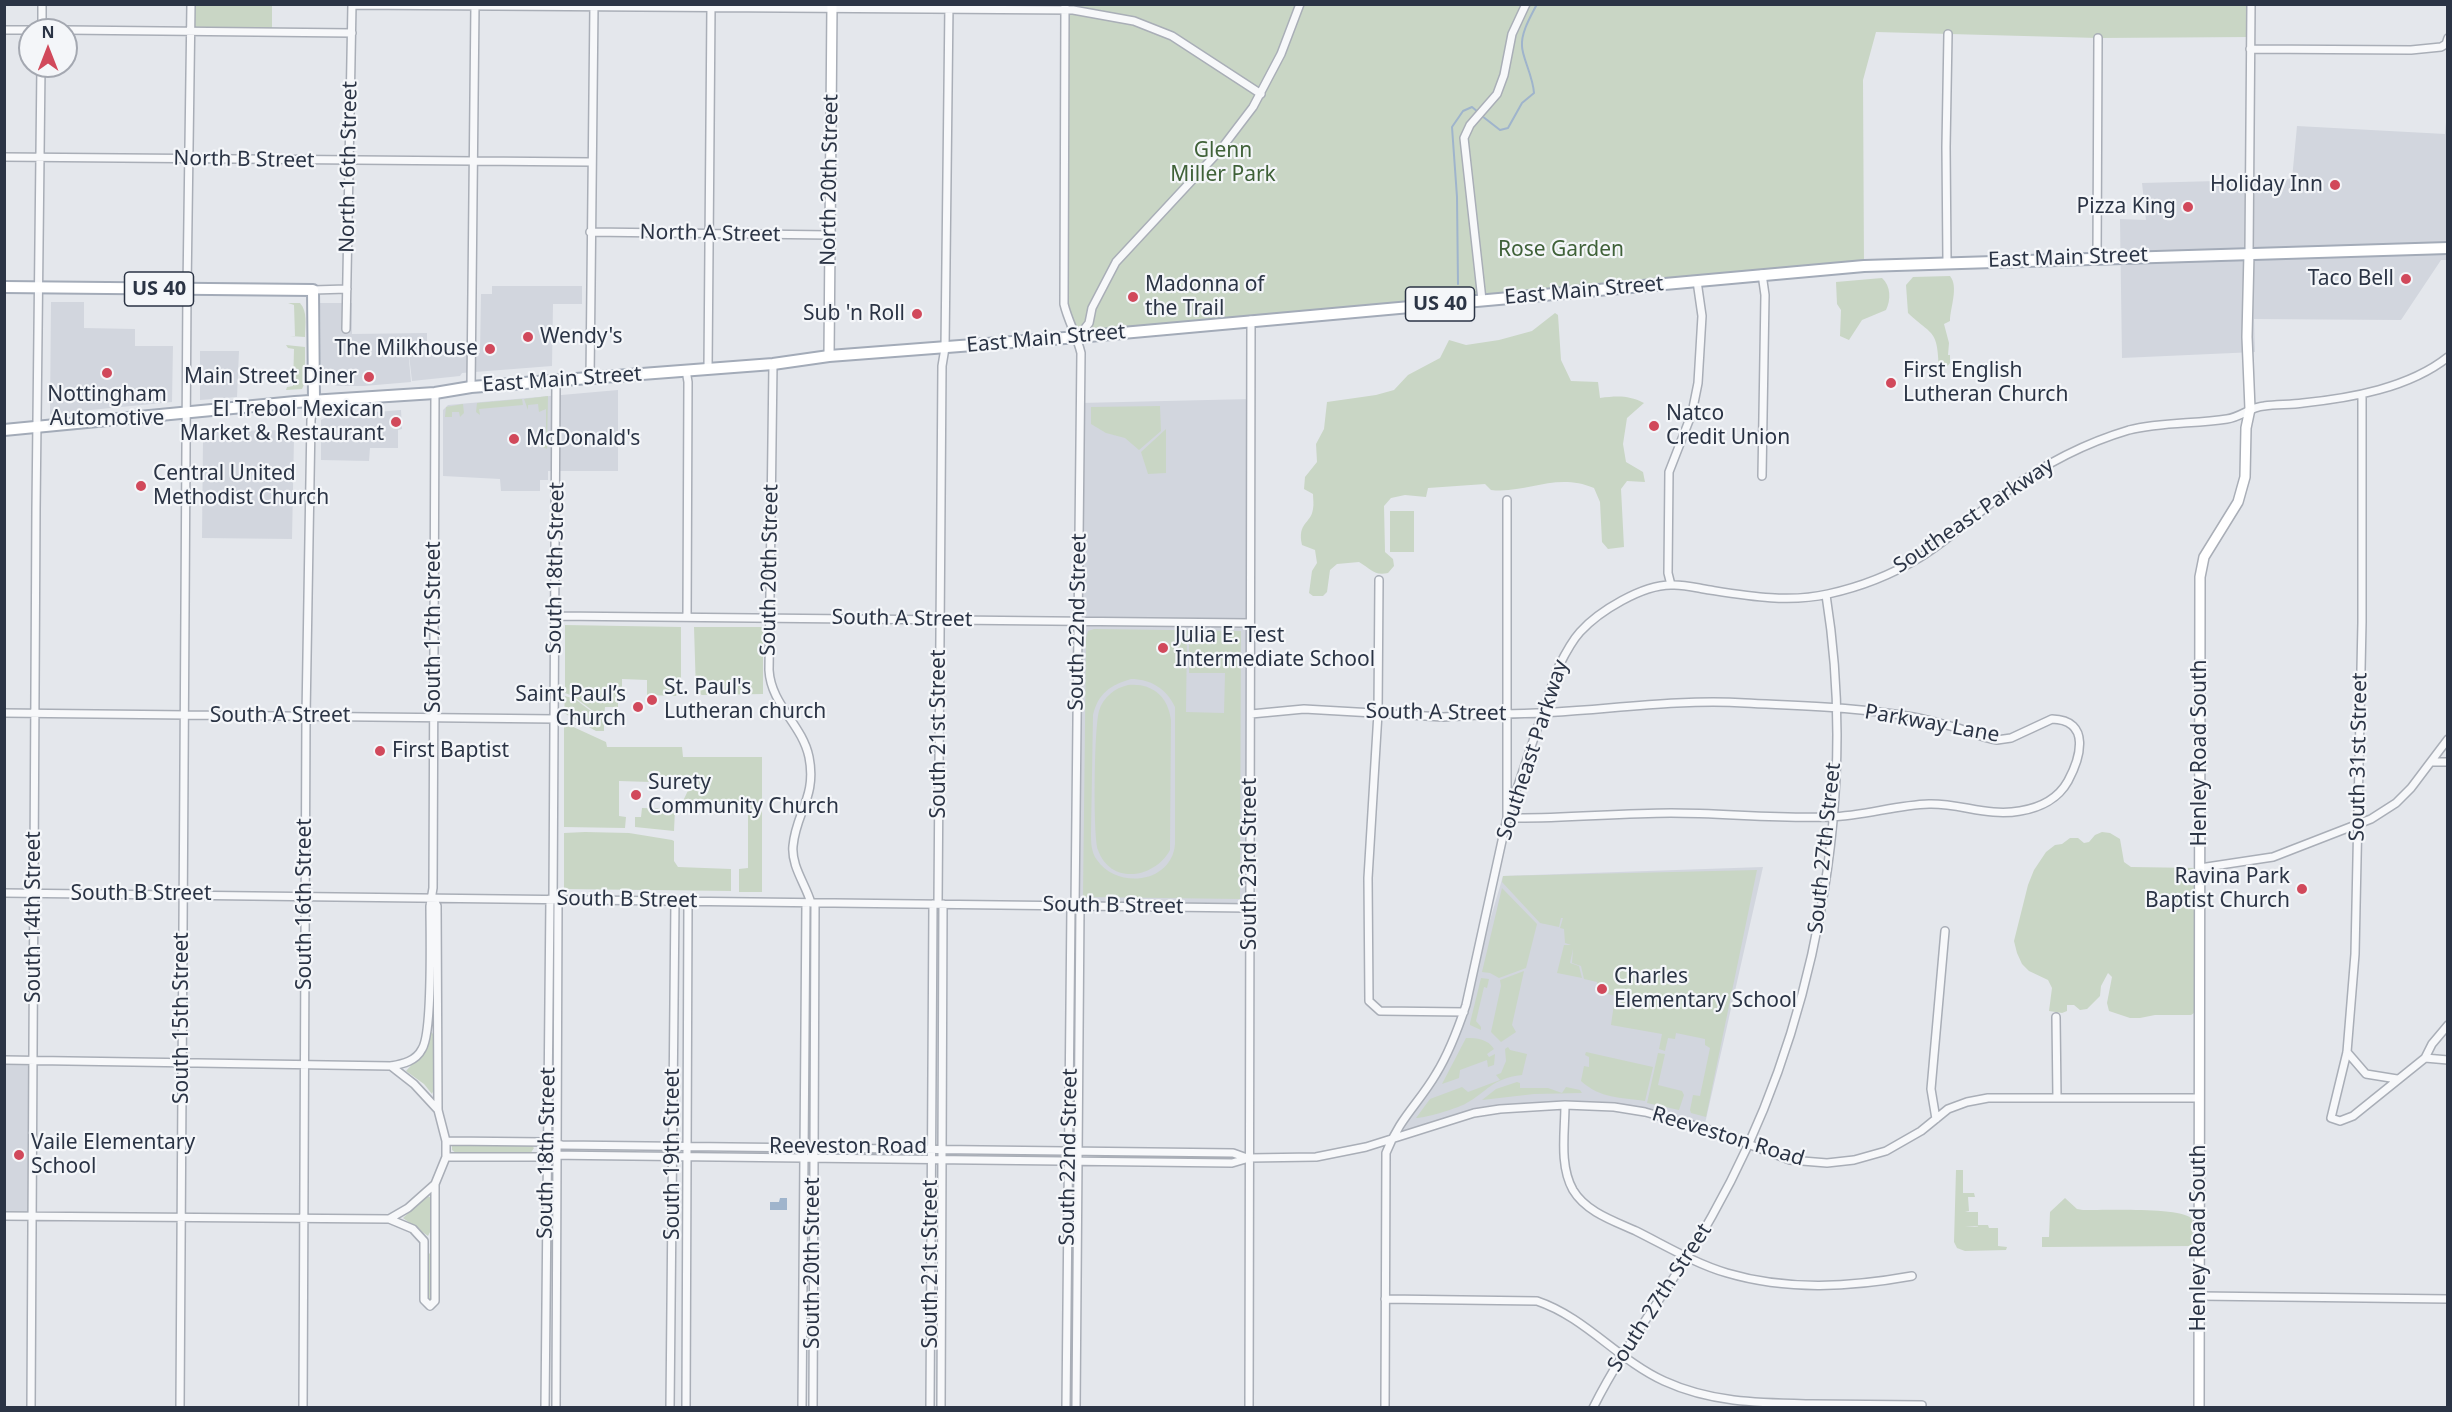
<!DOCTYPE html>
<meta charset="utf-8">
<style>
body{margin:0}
#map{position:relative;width:2452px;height:1412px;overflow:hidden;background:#e4e7ec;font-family:"Noto Sans",sans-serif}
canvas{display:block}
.frame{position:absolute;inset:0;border:6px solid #2b3445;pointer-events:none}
.north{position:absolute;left:18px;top:18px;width:60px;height:60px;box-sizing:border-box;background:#f4f6f9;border:2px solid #a4a8b1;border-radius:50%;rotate:0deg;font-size:16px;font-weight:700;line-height:24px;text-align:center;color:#2b3445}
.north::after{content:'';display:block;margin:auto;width:21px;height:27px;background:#d1495b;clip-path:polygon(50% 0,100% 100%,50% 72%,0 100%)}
</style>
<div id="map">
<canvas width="2452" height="1412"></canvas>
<div class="frame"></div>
<div class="north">N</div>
</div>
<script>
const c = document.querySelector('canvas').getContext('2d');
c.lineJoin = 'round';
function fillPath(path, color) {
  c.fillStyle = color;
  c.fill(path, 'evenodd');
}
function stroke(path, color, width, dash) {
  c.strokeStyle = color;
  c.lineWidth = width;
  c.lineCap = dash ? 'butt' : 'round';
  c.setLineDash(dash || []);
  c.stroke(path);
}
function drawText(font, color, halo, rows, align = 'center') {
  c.font = font + ' "Noto Sans",sans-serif';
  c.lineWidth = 4.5;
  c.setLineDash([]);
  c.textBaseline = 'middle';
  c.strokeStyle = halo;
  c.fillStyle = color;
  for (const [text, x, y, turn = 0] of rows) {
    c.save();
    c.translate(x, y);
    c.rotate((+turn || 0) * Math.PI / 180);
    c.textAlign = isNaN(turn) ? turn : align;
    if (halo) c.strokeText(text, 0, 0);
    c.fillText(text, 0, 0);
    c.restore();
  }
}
fillPath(new Path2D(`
 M2447 110V260H2441L2401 320 2254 319 2255 352 2122 358 2120 219 2146 220 2142 183 2292 179 2297 126 2445 134Z
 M492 286H582V304H553L552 366 462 373 460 376 412 381 407 338 411 382 364 386H338L331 384 324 378 321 371 320 303H352V334L427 333V345L432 353H480L481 294H492Z
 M51 302H84V328L135 329V346H173L172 402 50 414Z
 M200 351H239L237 397 200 400Z
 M618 390V471H548V480H540V491H501L500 479 443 476V410L448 405Z
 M1251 399 1249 908 1075 907 1080 403Z
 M401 410 402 429 398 430V448H370L369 461 321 460V420L328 416Z
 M287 430 294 437 292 539 202 538 203 439 209 431Z
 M1763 867 1704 1128 1614 1107 1500 1109 1391 1140 1436 1075 1457 1032 1503 876Z
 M5 1060 33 1061V1216H5Z`), '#d2d6de');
fillPath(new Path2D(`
 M2251 4V37L2098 38 1876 32 1863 80 1864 266 1078 337 1067 316 1065 5Z
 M191 5H272V32H191Z
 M1950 276C1959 287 1950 308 1950 321L1944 324 1949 343 1948 355H1950V363L1945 369 1939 368C1937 329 1934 337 1908 313L1906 285 1913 277Z
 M1882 278C1891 286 1891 300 1886 310L1862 320 1849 340 1840 336 1841 310 1837 304 1836 282Z
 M288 303H300C308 312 305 325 305 337L290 336H295L294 305Z
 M1555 313 1558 315 1561 360 1571 381 1598 382 1600 398C1617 396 1628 395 1644 403L1627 418 1623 444 1626 462 1643 472 1645 482 1627 481 1621 489 1624 547 1608 549 1602 542 1600 502 1594 488C1555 472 1527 494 1491 490L1485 484 1428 488 1426 497 1405 495 1391 498 1384 506 1385 552 1393 559 1394 566 1388 573C1374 576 1371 569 1359 562L1337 564 1330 570 1327 592 1323 596H1313L1309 593 1312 571 1317 563 1315 550 1302 545C1297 522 1311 524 1313 509 1314 504 1313 499 1313 494L1304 489 1305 477 1317 462 1316 444 1324 429 1327 402 1376 395 1394 390 1408 375 1440 358 1449 340 1466 345 1499 340 1532 331Z
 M286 345 305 347V382L302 389 286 390 287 387 293 386 294 349 288 348Z
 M548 396 547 449 540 446V443L546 438V409L539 412 538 404 528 405V410L524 399Z
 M522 399 523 405 479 409 480 415 476 412 477 403Z
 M463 404 464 413 460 417 459 412H452V417H445L446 407Z
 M1160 406 1161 431 1139 450 1125 438 1106 433 1091 424V407Z
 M1166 429V473L1148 474 1141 452Z
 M1390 511H1414V552H1390Z
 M565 625 681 627V683L676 696 647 695V680L622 679V691L618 692V707H605L604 718 601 717 573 696 565 693Z
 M694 627H763V694L702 695 696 692Z
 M1094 629 1241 631 1240 899 1083 897 1086 638 1088 631ZM1187 635 1189 636V673H1225L1224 713 1186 712ZM1131 679C1150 679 1166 688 1175 707V844C1172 883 1118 890 1097 860 1091 852 1091 842 1091 833L1093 715C1098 694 1110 685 1131 679Z
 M1128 685C1152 683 1168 696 1171 720L1170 850C1155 878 1111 886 1098 850 1093 835 1094 729 1099 711 1103 697 1115 688 1128 685Z
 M565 696 575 699 604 721V731H596L564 713Z
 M564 725H569L606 742 607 747H682L683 757H762V892H739V869L748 868V806L740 810 735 802 683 801 695 776H652L651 782 619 781V816L626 817 625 828 564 827Z
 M642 808 675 809 674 831 635 827V817H641Z
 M585 832 629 833 672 840 674 841V861L678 867 731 869V891L564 889V833Z
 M2102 832 2110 833 2120 839 2124 862 2131 867 2196 868 2194 1013 2191 1015H2155L2140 1018H2130L2109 1011 2107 1003 2112 977 2108 973 2101 986 2100 996 2087 1009 2080 1010 2074 1005H2067V1011L2062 1013 2049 1011 2052 988 2048 980 2029 971 2022 964 2017 953 2014 941 2028 885 2034 870 2046 852 2055 845 2062 844 2070 838H2078L2084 843 2089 842 2095 835Z
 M1757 870 1706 1117 1691 1113 1690 1110 1693 1095 1700 1096 1710 1048 1705 1045V1039L1676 1033 1675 1039 1668 1038 1665 1051 1659 1049 1662 1034 1611 1025 1614 1004 1621 1005 1623 993 1616 991 1615 996 1598 991 1597 982 1584 979 1581 966 1572 963 1573 949 1570 963 1579 966 1582 978 1557 973 1564 945H1571L1565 943 1564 929 1560 928 1563 918H1561L1559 927 1540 923 1502 882 1503 876Z
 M1502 888 1537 924 1526 968 1499 978 1490 973 1482 972Z
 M1524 971 1512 1025 1516 1032 1501 1042 1491 1032 1501 986 1500 980Z
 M1481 978 1489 979 1487 988 1484 987 1476 1021 1481 1027V1030L1470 1025V1023Z
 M431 1031 434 1036V1089L432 1094 424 1084 406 1071 425 1050Z
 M1466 1038C1477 1038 1488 1039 1494 1049L1487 1054 1489 1057 1495 1054 1494 1065 1488 1067 1487 1060 1460 1070 1459 1078 1442 1084Z
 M1508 1047 1510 1050 1527 1054 1522 1075C1490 1079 1489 1091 1465 1104 1455 1109 1425 1118 1416 1118L1430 1099 1462 1087 1468 1092 1500 1080 1496 1075 1501 1073 1506 1061 1505 1049Z
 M1586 1052 1653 1067 1645 1101C1620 1097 1601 1099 1581 1081L1584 1066 1589 1067V1057L1585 1055Z
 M1658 1053 1665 1054 1658 1085 1682 1091 1684 1095 1679 1110 1647 1103Z
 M1517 1082 1520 1083V1088H1548L1562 1093 1566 1087 1580 1090 1582 1093 1534 1094 1482 1100 1496 1089Z
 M455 1143 530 1144 534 1148 530 1154H457L452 1150V1146Z
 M1956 1170H1963V1193H1974L1975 1197H1968L1969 1211 1965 1212H1978V1226L1965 1227H1978V1225H1988L1989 1228H1998V1246L2007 1247 2006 1250 1965 1251 1957 1248 1954 1242Z
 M427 1196 430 1197 431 1201V1230L428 1236 403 1218Z
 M2065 1198 2077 1209 2083 1210C2101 1210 2180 1207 2191 1218 2196 1223 2193 1239 2194 1246L2042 1247V1237H2049L2050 1212Z
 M430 1253 433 1256V1298L430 1301 427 1298V1256Z`), '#c9d6c5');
fillPath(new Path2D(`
 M780 1198H787V1210H770V1202H779Z`), '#9fb4cc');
stroke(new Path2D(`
 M1482 116 1500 130 1508 128 1522 103 1534 93C1533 76 1522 57 1522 46 1521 32 1531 16 1537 4
 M1458 284 1457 197 1452 127 1463 111 1472 107 1478 112`), '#9fb4cc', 2);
const street = new Path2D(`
 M1065 4 1064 304C1068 321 1077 336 1081 353L1075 907
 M352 5 1073 10 1134 21 1172 36 1261 94
 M4 30H30
 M42 30V4
 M66 30 352 33
 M2250 49 2411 50 2441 47 2446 44 2448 38
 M4 157 591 162
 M590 232 830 235
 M2249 253 2251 4
 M2097 257 2098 38
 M1947 261 1946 147 1948 34
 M313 290 347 289
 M1482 300 1464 138 1470 125 1497 94 1504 75 1512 34 1526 4
 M346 329 352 4
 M1078 337 1089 323 1092 308 1116 262 1221 149 1253 107 1281 54 1300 4
 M773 364 769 670C771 705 802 724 809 757 817 797 796 812 793 846 791 866 806 885 811 903
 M708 369 711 6
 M686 370 688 382 687 617
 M590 379 594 4
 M471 387 475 4
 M2362 394V622L2355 954 2347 1052 2331 1118 2340 1121 2353 1116 2425 1058 2432 1044 2448 1025
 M1762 476 1765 295 1762 274
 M1379 580 1378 713 1368 878 1369 1001 1380 1011 1464 1012
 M1671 585 1668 573 1669 472 1692 413 1698 383 1702 316 1697 281
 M555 616 1249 623
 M4 713 555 719
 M1251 714 1304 709 1443 717 1499 714C1581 715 1662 698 1745 703 1801 706 1858 707 1913 717 1928 720 1943 724 1958 728 1971 732 1983 738 1997 740L2011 738 2052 719C2092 720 2080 759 2068 781 2058 799 2039 808 2020 811 1988 817 1960 803 1929 804 1896 805 1864 816 1830 817 1777 819 1724 813 1671 813 1616 813 1562 819 1507 818V714C1507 643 1507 571 1507 500
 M2431 762H2448
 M2200 868 2273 857 2371 819 2396 803 2411 788 2448 739
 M4 893 1249 908
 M553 900 556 381
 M938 904 942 366 945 348 949 4
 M2056 1017 2057 1098
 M2347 1052 2366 1074 2397 1079
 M2425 1058 2448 1060
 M4 1060 391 1066C403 1064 416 1061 422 1049 433 1032 430 932 430 906L433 888 435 393
 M391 1066 414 1084 438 1110
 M1565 1105C1565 1132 1559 1165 1573 1190 1586 1212 1614 1221 1636 1231 1666 1246 1696 1264 1727 1273 1788 1291 1851 1287 1912 1276
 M1936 1119 1931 1089 1945 931
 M446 1141 544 1142 562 1145 1233 1153 1247 1158
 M446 1157H543L547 1155 1232 1163 1249 1158 1316 1157 1366 1147 1474 1113 1500 1109 1565 1105 1614 1107 1645 1112 1714 1131 1790 1160 1827 1163 1854 1160 1886 1151 1921 1131 1948 1109 1967 1102 1988 1098H2198
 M4 1216 389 1219 408 1208 435 1184
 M389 1219 413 1229 424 1241V1300L430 1306 435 1301V1184L446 1157V1141L438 1110 437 906 433 898
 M2199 1296 2448 1299
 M1385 1299 1537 1301C1585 1317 1618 1360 1664 1381 1712 1403 1760 1403 1812 1404 1848 1404 1885 1405 1922 1405
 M31 1408 36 509 41 66
 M180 1408 187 289 191 4
 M303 1408 306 716 311 420 314 401
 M545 1408 550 899
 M556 1408 558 900
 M670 1408 675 901
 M686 1408 688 901
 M802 1408 806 903
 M813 1408 815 903
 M930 1408 933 904
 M941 1408 943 904
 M1066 1408 1071 907
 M1076 1408 1080 907
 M1249 1408 1251 320
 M1385 1408 1386 1153C1399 1119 1419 1103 1436 1074 1449 1053 1458 1029 1466 1005L1507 818 1557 670C1564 656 1570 643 1580 632 1599 611 1642 585 1671 585 1683 584 1697 588 1710 590 1748 596 1789 603 1828 594 1860 587 1891 575 1919 558 1950 539 1977 513 2006 492 2043 465 2085 443 2129 430 2161 422 2195 424 2227 419 2241 417 2250 407 2264 406 2277 404 2290 405 2303 403 2351 398 2409 388 2448 357
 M1593 1408C1627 1340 1675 1282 1712 1216 1815 1034 1859 801 1826 595`);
const secondary = new Path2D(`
 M829 356 832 4
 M2199 1408 2200 577 2204 557 2238 502 2245 477 2246 428 2250 409 2247 337 2249 253`);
const primary = new Path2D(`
 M4 287 313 290 314 401
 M4 430 295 402 435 393 471 387 773 364 829 356 1078 337 1864 266 2448 248`);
stroke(street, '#a9aeb7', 10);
stroke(secondary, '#a9aeb7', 12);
stroke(primary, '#a3abb8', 14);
stroke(street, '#f7f8fa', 7);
stroke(secondary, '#fff', 9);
stroke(primary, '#fff', 10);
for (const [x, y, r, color] of [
 [2335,185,6,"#d1495b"],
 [2188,207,6,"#d1495b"],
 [2406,279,6,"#d1495b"],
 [1133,297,6,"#d1495b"],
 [917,314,6,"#d1495b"],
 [528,337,6,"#d1495b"],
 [490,349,6,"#d1495b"],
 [107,373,6,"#d1495b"],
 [369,377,6,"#d1495b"],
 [1891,383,6,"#d1495b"],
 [396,422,6,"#d1495b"],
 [1654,426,6,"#d1495b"],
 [514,439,6,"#d1495b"],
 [141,486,6,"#d1495b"],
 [1163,648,6,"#d1495b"],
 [652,700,6,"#d1495b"],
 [638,707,6,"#d1495b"],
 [380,751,6,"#d1495b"],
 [636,795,6,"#d1495b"],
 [2302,889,6,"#d1495b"],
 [1602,989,6,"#d1495b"],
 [19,1155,6,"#d1495b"]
]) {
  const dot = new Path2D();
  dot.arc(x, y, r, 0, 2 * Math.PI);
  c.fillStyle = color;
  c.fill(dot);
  stroke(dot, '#f4f6f9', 2);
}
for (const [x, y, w] of [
 [159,289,69],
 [1440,304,69]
]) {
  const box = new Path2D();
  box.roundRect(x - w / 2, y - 17, w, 34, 4.5);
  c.fillStyle = '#f4f6f9';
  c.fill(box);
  stroke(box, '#2b3445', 1.5);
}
drawText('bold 20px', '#2b3445', null, [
 ["US 40",159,289],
 ["US 40",1440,304]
]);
drawText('21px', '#3f6138', '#f4f6f9', [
 ["Glenn",1223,151],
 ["Miller Park",1223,175],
 ["Rose Garden",1561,250]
]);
drawText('21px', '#2b3445', '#f4f6f9', [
 ["North B Street",244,160,1],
 ["North 16th Street",349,167,-89],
 ["North 20th Street",830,180,-89],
 ["North A Street",710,234,1],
 ["East Main Street",2068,258,-2],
 ["East Main Street",1584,291,-5],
 ["East Main Street",1046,339,-5],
 ["East Main Street",562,380,-4],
 ["Southeast Parkway",1974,516,-34],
 ["South 18th Street",556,568,-89],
 ["South 20th Street",770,570,-89],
 ["South A Street",902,619,1],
 ["South 22nd Street",1078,622,-89],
 ["South 17th Street",434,627,-90],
 ["South A Street",1436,713,1],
 ["South A Street",280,716],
 ["Parkway Lane",1932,724,10],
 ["South 21st Street",939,734,-90],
 ["Southeast Parkway",1533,750,-72],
 ["Henley Road South",2200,753,-90],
 ["South 31st Street",2359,757,-89],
 ["South 27th Street",1825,848,-84],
 ["South 23rd Street",1250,864,-90],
 ["South B Street",141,894],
 ["South B Street",627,900,1],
 ["South 16th Street",305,904,-90],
 ["South B Street",1113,906,1],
 ["South 14th Street",34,917,-90],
 ["South 15th Street",182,1018,-90],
 ["Reeveston Road",1728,1137,17],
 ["Reeveston Road",848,1147],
 ["South 18th Street",547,1153,-89],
 ["South 19th Street",673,1154,-90],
 ["South 22nd Street",1069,1157,-89],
 ["Henley Road South",2199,1238,-90],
 ["South 20th Street",813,1263,-90],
 ["South 21st Street",931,1264,-90],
 ["South 27th Street",1660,1298,-57]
]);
drawText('21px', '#2b3445', '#f4f6f9', [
 ["Holiday Inn",2323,185,"right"],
 ["Pizza King",2176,207,"right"],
 ["Taco Bell",2394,279,"right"],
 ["Madonna of",1145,285],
 ["the Trail",1145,309],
 ["Sub 'n Roll",905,314,"right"],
 ["Wendy's",540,337],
 ["The Milkhouse",478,349,"right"],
 ["First English",1903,371],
 ["Lutheran Church",1903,395],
 ["Main Street Diner",357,377,"right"],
 ["Nottingham",107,395,"center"],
 ["Automotive",107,419,"center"],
 ["El Trebol Mexican",384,410,"right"],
 ["Market & Restaurant",384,434,"right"],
 ["Natco",1666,414],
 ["Credit Union",1666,438],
 ["McDonald's",526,439],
 ["Central United",153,474],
 ["Methodist Church",153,498],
 ["Julia E. Test",1175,636],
 ["Intermediate School",1175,660],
 ["St. Paul's",664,688],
 ["Lutheran church",664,712],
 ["Saint Paul’s",626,695,"right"],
 ["Church",626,719,"right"],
 ["First Baptist",392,751],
 ["Surety",648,783],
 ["Community Church",648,807],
 ["Ravina Park",2290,877,"right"],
 ["Baptist Church",2290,901,"right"],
 ["Charles",1614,977],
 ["Elementary School",1614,1001],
 ["Vaile Elementary",31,1143],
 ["School",31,1167]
], 'left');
</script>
